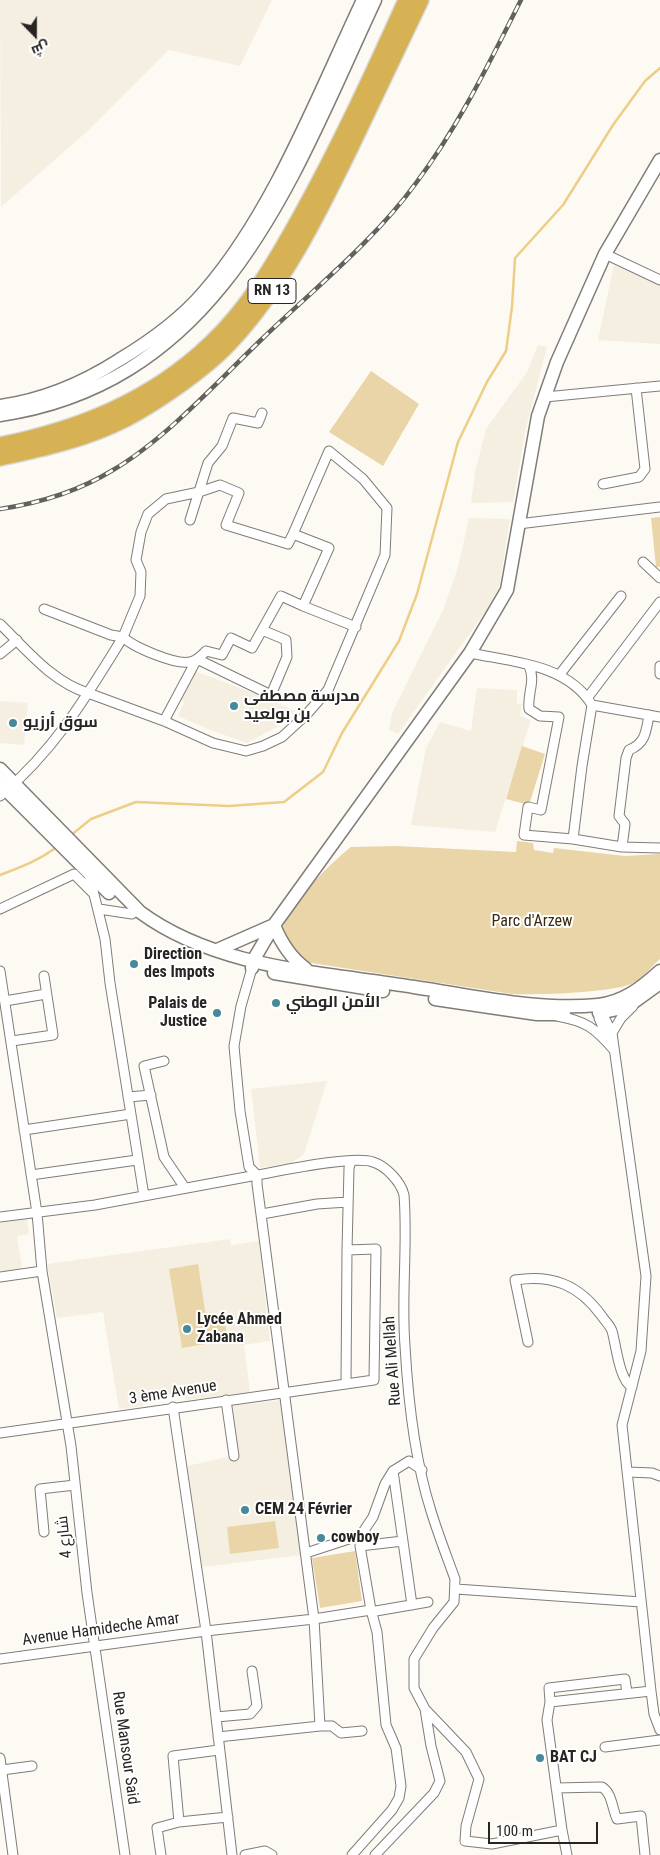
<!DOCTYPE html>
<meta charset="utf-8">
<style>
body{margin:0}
#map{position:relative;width:660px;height:1855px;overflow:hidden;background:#fdfaf4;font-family:"Roboto Condensed",Cairo,sans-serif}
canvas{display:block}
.north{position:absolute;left:10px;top:10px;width:50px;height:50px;-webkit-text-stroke:4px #fff;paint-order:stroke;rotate:158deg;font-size:14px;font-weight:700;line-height:20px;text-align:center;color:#262522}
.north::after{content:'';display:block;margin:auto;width:18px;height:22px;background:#262522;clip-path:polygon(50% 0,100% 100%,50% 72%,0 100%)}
.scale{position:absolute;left:488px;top:1822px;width:110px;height:22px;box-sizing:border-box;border:2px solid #262522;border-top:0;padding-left:6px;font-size:15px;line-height:18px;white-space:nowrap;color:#262522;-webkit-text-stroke:4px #fff;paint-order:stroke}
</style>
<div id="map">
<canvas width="660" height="1855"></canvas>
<div class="north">ش</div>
<div class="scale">100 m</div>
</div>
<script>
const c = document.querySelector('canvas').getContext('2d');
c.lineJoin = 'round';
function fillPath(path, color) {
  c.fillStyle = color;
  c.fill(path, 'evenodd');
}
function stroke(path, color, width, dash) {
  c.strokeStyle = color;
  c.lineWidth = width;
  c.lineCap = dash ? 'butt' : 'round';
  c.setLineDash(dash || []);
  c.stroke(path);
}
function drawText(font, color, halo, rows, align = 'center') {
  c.font = font + ' "Roboto Condensed",Cairo,sans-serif';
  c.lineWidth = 4;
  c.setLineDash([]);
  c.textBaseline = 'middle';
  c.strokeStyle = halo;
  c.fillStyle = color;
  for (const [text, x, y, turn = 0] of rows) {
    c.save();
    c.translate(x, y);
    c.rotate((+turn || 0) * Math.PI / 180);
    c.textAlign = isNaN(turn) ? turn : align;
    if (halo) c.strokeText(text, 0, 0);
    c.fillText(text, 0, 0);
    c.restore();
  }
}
fillPath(new Path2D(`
 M0 0H272L240 66 169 50 90 129 1 207Z
 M614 265 660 286V344L598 340Z
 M538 345 547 347 526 428 513 502 471 503 475 472 486 429 527 372Z
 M469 518 510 519 499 587 490 605 398 734 389 730 392 713 444 608 458 567Z
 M195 671 271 700 295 711 279 726 247 743 210 730 178 716 184 702 181 699Z
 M477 688 517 690V704H522L520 716 531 720 495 832 411 825 426 748 440 722 471 731Z
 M0 701 28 703 24 745 0 743Z
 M327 1081 304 1154 291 1163 260 1168 251 1089Z
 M27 1219 29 1234 17 1236 22 1268 0 1272V1223Z
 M230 1239 231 1245 259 1241 270 1341 244 1345 250 1392 186 1400 183 1393 142 1400 143 1406 119 1409 103 1312 57 1318 47 1264Z
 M281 1400 302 1555 202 1567 187 1466 232 1456 230 1406Z`), '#f5efe2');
fillPath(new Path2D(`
 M371 371 419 404 383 466 329 432Z
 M660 517V567H656L651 518Z
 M522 746 545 754 529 805 506 799Z
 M517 841 533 843 534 850 553 853 554 848 625 856 660 854V959C652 966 641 980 631 984 609 993 537 995 512 994L305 962C296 955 286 948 283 936 277 914 334 860 351 847L396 846 516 852Z
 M198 1264 206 1317 223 1313 228 1340 182 1348 169 1269Z
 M275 1521 279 1548 230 1554 227 1527Z
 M355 1551 362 1601 320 1608 312 1558Z`), '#ead5a8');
stroke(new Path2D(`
 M70 836 91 819 136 802 229 806 284 802 323 772 342 733 399 641 417 594 458 442 487 382 506 351 512 307 515 258 563 205 613 125 645 81 660 68
 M0 875C21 867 40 860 58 846`), '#eecd86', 2.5);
const minor = new Path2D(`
 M605 254 660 280
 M545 397 660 386
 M603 484 639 477 645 469 636 388
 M190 520 208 463 222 446 233 418 258 423 262 413
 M518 524 660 507
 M643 562 660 578
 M303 606 356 627
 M44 609 111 635 123 637 140 596 141 572 136 560 141 532 148 514 166 499 199 492 220 485 239 493 226 525 288 544 293 534
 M0 624C26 649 52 682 88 693L164 721 213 743 246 751 263 746 282 737 306 715 328 690 385 555 387 508 363 479 329 451 293 534 329 548 303 606 281 596 252 648 231 638 222 655 206 651C201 656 197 661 190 662 175 665 133 647 123 637 86 697 55 750 0 796
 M470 653C513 662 567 664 592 705L660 717
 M0 654 17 640
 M529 666C536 681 527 694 529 709L540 716 559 717 541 810 528 807 524 835 573 839
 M660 666V674
 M560 674 621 596
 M588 697 660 602
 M592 705 582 766 573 839 622 847 660 848
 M164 721 197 659 271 695 287 657 286 640 262 630
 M622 847 625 824 619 816 626 758 629 750C646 743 646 731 649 715
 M89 874 105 939 110 983 144 1196
 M0 909 74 874 94 894
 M99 909 132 914
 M252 968 241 1006 234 1046 240 1111 249 1167 257 1175C280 1171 353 1155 373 1162 386 1166 401 1182 404 1195 408 1245 401 1296 405 1346 408 1399 415 1461 431 1511 438 1534 447 1557 455 1579L454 1602 433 1628 414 1659V1688L425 1709 431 1746 440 1781 434 1793 375 1855
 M0 971 37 1213 42 1271 71 1446 87 1593 125 1855
 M5 1001 46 994
 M633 1006 621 1018 612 1033 646 1276 641 1351 622 1425 651 1691 654 1714 660 1730
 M600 1009 612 1033
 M601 1012 599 1018 607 1037
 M557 1016C586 1021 595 1028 614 1050
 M12 1041 53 1035 44 976
 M164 1061 144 1066 164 1157 185 1188
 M128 1097 151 1095
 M24 1130 131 1114
 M31 1175 137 1160
 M262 1214 317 1204 348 1202
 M0 1217 95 1205 257 1175V1184L314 1619 320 1726 218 1737
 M0 1277 42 1271
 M528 1342 515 1280C552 1274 579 1285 601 1315 604 1320 610 1325 612 1331 616 1344 619 1380 632 1387
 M346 1383 347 1250
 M226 1400 234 1456
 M173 1407 206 1631 232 1855
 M0 1433 374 1380 376 1249 347 1250 349 1168 351 1161
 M393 1471 412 1605
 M628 1472 652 1473 660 1476
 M44 1532 40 1489 75 1485
 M360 1546 403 1541
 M306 1553 361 1535 373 1517 385 1484 393 1471 409 1461 422 1470
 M456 1589 641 1602
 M0 1659 206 1631 314 1619 371 1610 376 1611 428 1602
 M550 1702 549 1688 625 1679 627 1693
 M425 1709 466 1752 479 1779 466 1826 465 1841 492 1844 562 1830 547 1720 550 1702 651 1691
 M216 1717 250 1714 257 1706 252 1671
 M320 1726H332L341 1733 362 1731
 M605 1747 660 1740
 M0 1758 13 1855
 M2 1770 32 1766
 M556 1788 602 1787C612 1793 612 1808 617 1819L641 1816 645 1855
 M179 1822 173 1756 219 1750
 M562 1830 567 1855
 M161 1855 157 1828 179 1822 228 1817
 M245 1855 265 1851 272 1855
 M352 1855 392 1810 399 1798 401 1786 396 1748 386 1725 377 1632 371 1610 360 1546 361 1535`);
const secondary = new Path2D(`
 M0 406C43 400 83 383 119 360 149 342 181 319 204 292 273 213 318 95 363 0
 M0 415C223 382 292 178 375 0
 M0 769 140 912C217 969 323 972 414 987 475 996 537 1011 598 1005 624 1002 641 988 660 971
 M0 784 109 893
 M217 950 274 925C281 943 291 958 306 969
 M252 968 254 959 274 925 470 653 507 590 538 416 557 362 605 254 660 160
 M274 973 383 991
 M435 999 537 1014H564
 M599 1013 627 1007 660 983`);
const trunk = new Path2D(`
 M0 445C79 429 152 400 211 343 249 307 275 262 300 217 339 147 373 73 406 0
 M0 458C43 449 87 439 126 419 158 402 206 369 230 343 283 286 317 217 351 147 374 98 398 49 421 0`);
stroke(minor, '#807d78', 11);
stroke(secondary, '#807d78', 15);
stroke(trunk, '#d8d8d7', 18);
stroke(minor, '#fff', 9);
stroke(secondary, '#fff', 12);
stroke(trunk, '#d7b254', 15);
const rail = new Path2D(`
 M0 509C40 503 79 491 113 470 166 439 219 380 263 338 315 288 374 241 416 183 459 126 489 63 521 0`);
stroke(rail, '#62615d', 4.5);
stroke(rail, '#fff', 2.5, [8]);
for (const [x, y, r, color] of [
 [234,706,5,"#47899a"],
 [13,723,5,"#47899a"],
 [134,964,5,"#47899a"],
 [276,1003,5,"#47899a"],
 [217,1013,5,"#47899a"],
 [187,1329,5,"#47899a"],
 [245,1510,5,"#47899a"],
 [321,1538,5,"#47899a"],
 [540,1758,5,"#47899a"]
]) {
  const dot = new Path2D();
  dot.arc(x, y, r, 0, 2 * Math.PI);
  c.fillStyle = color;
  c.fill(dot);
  stroke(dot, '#fff', 2);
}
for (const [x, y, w] of [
 [272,291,48]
]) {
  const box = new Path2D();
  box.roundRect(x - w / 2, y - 12.5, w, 25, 4);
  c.fillStyle = '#fff';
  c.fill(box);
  stroke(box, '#262522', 1);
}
drawText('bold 15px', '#262522', null, [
 ["RN 13",272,291]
]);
drawText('bold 16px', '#262522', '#fff', [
 ["مدرسة مصطفى",244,697],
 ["بن بولعيد",244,715],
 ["سوق أرزيو",23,723],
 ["Direction",144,955],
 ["des Impots",144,973],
 ["الأمن الوطني",286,1003],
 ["Palais de",207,1004,"right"],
 ["Justice",207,1022,"right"],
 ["Lycée Ahmed",197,1320],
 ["Zabana",197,1338],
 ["CEM 24 Février",255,1510],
 ["cowboy",331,1538],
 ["BAT CJ",550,1758]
], 'left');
drawText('16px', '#382a0a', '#fff', [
 ["Parc d'Arzew",532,922]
]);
drawText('16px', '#262522', '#fff', [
 ["Rue Ali Mellah",393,1361,-94],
 ["3 ème Avenue",173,1393,-9],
 ["شارع 4",65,1537,-96],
 ["Avenue Hamideche Amar",101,1630,-8],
 ["Rue Mansour Said",125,1748,82]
]);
</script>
